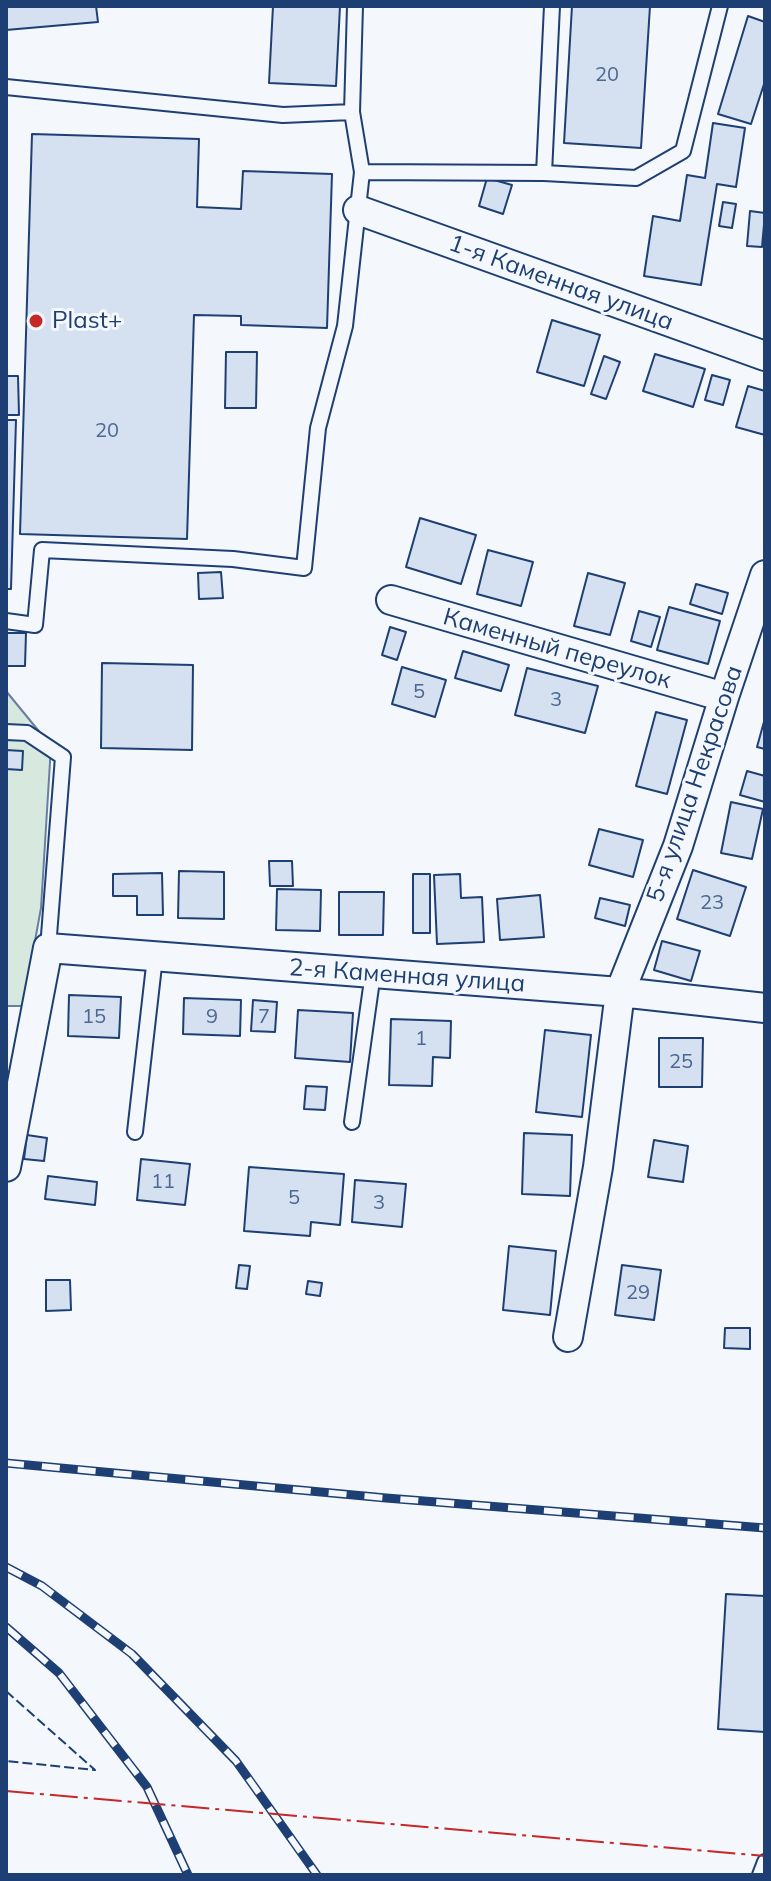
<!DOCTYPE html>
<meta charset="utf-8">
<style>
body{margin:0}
#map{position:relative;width:771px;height:1881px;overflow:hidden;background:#f4f7fb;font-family:Mulish,sans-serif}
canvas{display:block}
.frame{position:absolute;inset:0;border:8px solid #1d3f73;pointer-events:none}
</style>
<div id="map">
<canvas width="771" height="1881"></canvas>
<div class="frame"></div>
</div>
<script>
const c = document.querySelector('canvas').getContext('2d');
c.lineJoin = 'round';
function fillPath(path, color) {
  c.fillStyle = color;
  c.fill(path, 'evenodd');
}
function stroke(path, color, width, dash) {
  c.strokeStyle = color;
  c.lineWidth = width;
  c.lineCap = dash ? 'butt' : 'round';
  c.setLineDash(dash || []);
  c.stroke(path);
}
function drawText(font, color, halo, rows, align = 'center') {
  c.font = font + ' Mulish,sans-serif';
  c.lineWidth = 6;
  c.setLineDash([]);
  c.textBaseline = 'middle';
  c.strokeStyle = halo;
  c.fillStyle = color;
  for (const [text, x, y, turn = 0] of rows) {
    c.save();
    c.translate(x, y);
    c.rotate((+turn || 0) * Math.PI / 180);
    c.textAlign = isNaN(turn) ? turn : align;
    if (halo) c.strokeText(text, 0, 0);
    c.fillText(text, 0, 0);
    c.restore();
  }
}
const green = new Path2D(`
 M6 691 51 746 41 908 23 1006H6Z`);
fillPath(green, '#d7e8df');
stroke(green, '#687fa3', 2);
const building = new Path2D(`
 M6 6H96L98 22 6 30Z
 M273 6H340L336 86 269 83Z
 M572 6H650L641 148 564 143Z
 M748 16 765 22V81L751 124 718 114Z
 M713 123 745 128 736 187 717 184 701 285 644 276 653 216 680 221 687 175 705 178Z
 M32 134 199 139 197 207 241 209 243 171 332 174 327 328 241 325V316L194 315 187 539 20 534Z
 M487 178 512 185 503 214 479 206Z
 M723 202 736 204 732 228 719 226Z
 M750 211 765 213 762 247 747 246Z
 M552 320 600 335 584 386 537 372Z
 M226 352H257L256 408H225Z
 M655 354 705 369 693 407 643 391Z
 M604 356 620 362 606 399 591 394Z
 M712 375 730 380 723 405 705 400Z
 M6 376H18L19 415H6Z
 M748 386 765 391V435L736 427Z
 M6 420H16L11 589H6Z
 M420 518 476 535 461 584 406 567Z
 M488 550 533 562 521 606 477 594Z
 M221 572 223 598 199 599 198 573Z
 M588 573 625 583 610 635 574 626Z
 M696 584 728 593 722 614 690 604Z
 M669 607 720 621 708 664 657 650Z
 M639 611 660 617 651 647 631 641Z
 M390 627 406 632 397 660 382 655Z
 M6 633H26L25 666H6Z
 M463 651 509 665 501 691 455 678Z
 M102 663 193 665 192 750 101 748Z
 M402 667 446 680 435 717 392 704Z
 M527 668 598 686 585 733 515 715Z
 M656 712 687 720 667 794 636 786Z
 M765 718V749L757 747Z
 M6 750 23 751 22 770 6 769Z
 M747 771 765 776V802L740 795Z
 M731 802 763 809 752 859 721 853Z
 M599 829 643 840 633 877 589 865Z
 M269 861H292L293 886H270Z
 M693 870 746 887 730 936 677 919Z
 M179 871 224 872V919L178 918Z
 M162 873 163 915H137V896H113V874Z
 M413 874H430V933H413Z
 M460 874 461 898 482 897 484 942 437 944 434 875Z
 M277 889 321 890 320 931 276 930Z
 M339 892H384L383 935H339Z
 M540 895 544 937 500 940 497 899Z
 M600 898 630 905 625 926 595 918Z
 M662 941 700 951 691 981 654 970Z
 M69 995 121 997 119 1038 68 1036Z
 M184 998 241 1000 240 1036 183 1034Z
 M253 1000 277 1002 275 1032 251 1031Z
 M298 1010 353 1013 350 1062 295 1058Z
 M391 1019 451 1021 450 1058 433 1057 432 1086 389 1085Z
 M545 1030 591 1035 582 1117 536 1112Z
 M659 1038H703L702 1087H659Z
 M306 1086 327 1087 325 1110 304 1109Z
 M524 1133 572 1135 570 1196 522 1194Z
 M27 1135 47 1138 44 1161 24 1159Z
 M654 1140 688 1146 683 1182 648 1177Z
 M141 1159 190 1164 185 1205 137 1200Z
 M249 1167 344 1174 340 1225 311 1222 310 1236 244 1231Z
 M48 1176 97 1182 95 1205 45 1199Z
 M355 1180 406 1184 402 1227 352 1222Z
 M509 1246 556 1251 550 1315 503 1310Z
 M239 1265 250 1266 247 1289 236 1288Z
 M622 1265 661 1270 654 1320 615 1315Z
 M46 1280H70L71 1310 46 1311Z
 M308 1281 322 1283 320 1296 306 1294Z
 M725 1328H750V1349L724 1348Z
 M726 1594 765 1596V1732L718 1729Z`);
fillPath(building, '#d5e0f0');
stroke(building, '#1d3f73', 2);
const lane = new Path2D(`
 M6 87 283 115 352 112 355 6
 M352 112 362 172 544 173 636 178 683 151 720 6
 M544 173 552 6
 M6 621 35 625 42 550 233 559 304 568 318 428 345 326 362 172
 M6 732 27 733 63 757 48 948
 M352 1122 373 973
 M135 1132 155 957
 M760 1875 765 1862`);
const street = new Path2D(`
 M358 210 765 356
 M391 600 724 697
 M6 1167 48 948 620 992 765 1008
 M568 1337 598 1167 620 992 678 846 724 697 765 575`);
stroke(lane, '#1d3f73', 18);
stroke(street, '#1d3f73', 32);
stroke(lane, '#f4f7fb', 14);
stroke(street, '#f4f7fb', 28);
const rail = new Path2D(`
 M6 1463 386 1498 765 1528
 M6 1567 42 1586 132 1654 236 1761 317 1875
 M6 1627 59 1673 147 1787 188 1875`);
stroke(rail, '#1d3f73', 9);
stroke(rail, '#f4f7fb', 6, [18]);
stroke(new Path2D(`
 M6 1691 95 1770 6 1761`), '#1d3f73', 2, [10, 4]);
stroke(new Path2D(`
 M6 1791 765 1856`), '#c62828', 2, [28, 6, 4, 6]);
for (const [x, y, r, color] of [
 [36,321,8,"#c62828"]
]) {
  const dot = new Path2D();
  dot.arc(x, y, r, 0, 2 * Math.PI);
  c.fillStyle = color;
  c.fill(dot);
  stroke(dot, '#f4f7fb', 3);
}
drawText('20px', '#4b6792', null, [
 ["20",607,75],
 ["20",107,431],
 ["5",419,692],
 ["3",556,700],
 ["23",712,903],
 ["15",94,1017],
 ["9",212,1017],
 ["7",264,1017],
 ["1",421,1039],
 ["25",681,1062],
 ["11",163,1182],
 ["5",294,1198],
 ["3",379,1203],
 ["29",638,1293]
]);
drawText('24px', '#1d3f73', '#f4f7fb', [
 ["1-я Каменная улица",561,283,20],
 ["Каменный переулок",557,649,16],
 ["5-я улица Некрасова",695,784,-71],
 ["2-я Каменная улица",407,976,4]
]);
drawText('24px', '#1d3f73', '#f4f7fb', [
 ["Plast+",52,321]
], 'left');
</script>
